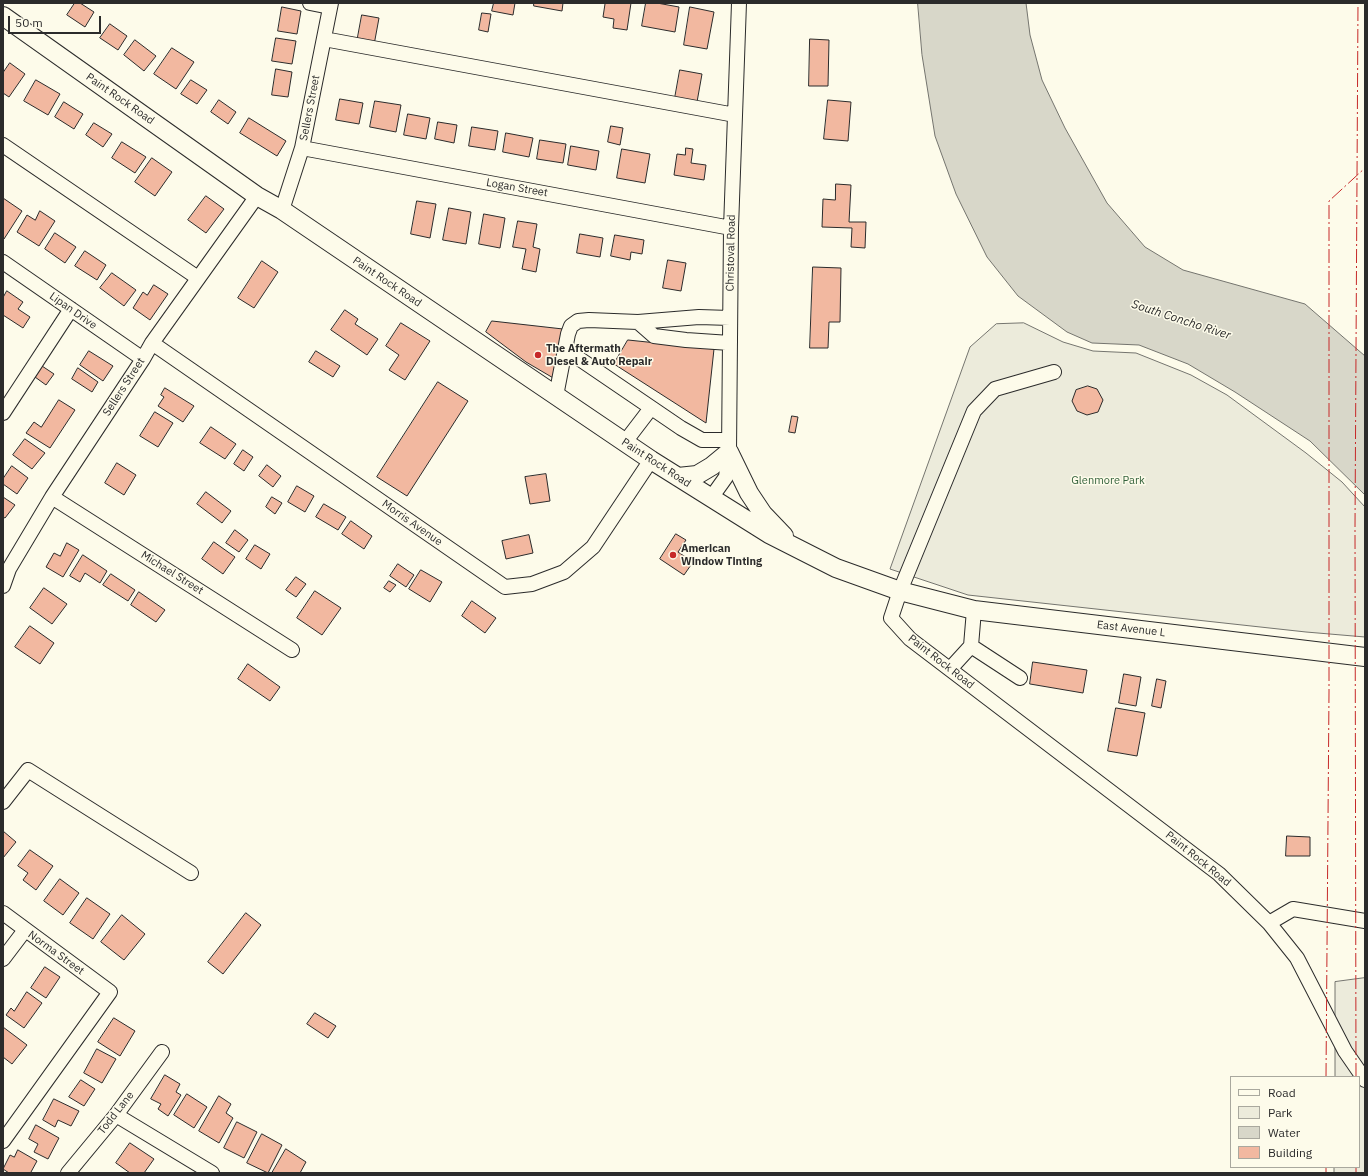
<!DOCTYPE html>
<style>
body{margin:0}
#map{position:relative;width:1368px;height:1176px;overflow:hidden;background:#fdfbea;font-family:"IBM Plex Sans",sans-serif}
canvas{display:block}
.frame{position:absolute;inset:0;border:4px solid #2b2b2b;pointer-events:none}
.legend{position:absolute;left:1230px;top:1076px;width:130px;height:92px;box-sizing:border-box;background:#fdfbea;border:1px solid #a9a89e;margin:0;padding:5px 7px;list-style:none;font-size:12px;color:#2b2b2b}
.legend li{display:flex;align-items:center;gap:8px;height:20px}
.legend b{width:20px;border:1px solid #a9a89e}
.scale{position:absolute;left:8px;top:16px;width:93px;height:18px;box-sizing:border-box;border:2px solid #2b2b2b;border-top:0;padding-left:5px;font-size:12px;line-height:14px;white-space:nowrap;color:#2b2b2b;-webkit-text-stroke:3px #fdfbea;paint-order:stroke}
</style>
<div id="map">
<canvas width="1368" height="1176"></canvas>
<div class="frame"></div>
<ul class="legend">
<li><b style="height:5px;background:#fdfbea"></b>Road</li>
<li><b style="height:11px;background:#ecebdb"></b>Park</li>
<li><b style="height:11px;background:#d8d7c9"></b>Water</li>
<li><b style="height:11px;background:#f2b8a0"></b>Building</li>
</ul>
<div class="scale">50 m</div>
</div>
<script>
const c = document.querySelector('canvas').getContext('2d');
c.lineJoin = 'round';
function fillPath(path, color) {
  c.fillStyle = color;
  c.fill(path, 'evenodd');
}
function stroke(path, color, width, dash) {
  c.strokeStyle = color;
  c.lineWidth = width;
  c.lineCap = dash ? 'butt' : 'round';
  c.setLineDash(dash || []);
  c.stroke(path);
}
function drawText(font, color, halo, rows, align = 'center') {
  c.font = font + ' "IBM Plex Sans",sans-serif';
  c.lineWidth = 3;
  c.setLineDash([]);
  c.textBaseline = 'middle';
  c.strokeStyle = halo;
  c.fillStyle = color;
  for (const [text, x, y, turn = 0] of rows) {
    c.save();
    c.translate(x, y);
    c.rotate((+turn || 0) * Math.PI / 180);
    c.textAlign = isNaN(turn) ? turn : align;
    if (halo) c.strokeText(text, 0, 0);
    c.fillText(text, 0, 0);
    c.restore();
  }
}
const green = new Path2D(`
 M1024 323 1063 342 1093 351 1136 353 1191 375 1227 395 1306 453 1342 482 1365 507V637L1306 632 968 595 890 569 970 347 996 324Z
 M1365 978V1173H1334V1167H1359V1077H1335V982Z`);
fillPath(green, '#ecebdb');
stroke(green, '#74746e', 1);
const water = new Path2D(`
 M918 3H1026L1030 35 1042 80 1065 128 1107 203 1145 247 1183 270 1305 304 1365 356V495L1310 441 1235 392 1188 364 1139 345 1092 343 1067 332 1018 296 987 257 956 194 935 136 922 55Z`);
fillPath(water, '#d8d7c9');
stroke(water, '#74746e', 1);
const building = new Path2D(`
 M75 3H80L94 12 85 27 67 15Z
 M494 3H515L513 15 492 11Z
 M534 3H563L562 11 534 6Z
 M600 3H631L627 30 613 28 614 19 603 17 605 4Z
 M646 3H657L679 7 675 32 642 26Z
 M282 7 301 11 297 34 278 31Z
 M690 7 714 12 707 49 684 45Z
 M482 13 491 14 488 32 479 30Z
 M362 15 379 18 374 45 357 42Z
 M110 24 127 36 118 50 100 38Z
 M276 38 296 41 292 64 272 61Z
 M810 39 829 40 828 86H809Z
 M135 40 156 56 144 71 124 55Z
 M172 48 194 62 176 89 154 74Z
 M10 63 25 74 9 97 3 93V73Z
 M276 69 292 72 288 97 272 95Z
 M680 70 702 74 697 102 675 98Z
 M36 80 60 94 48 115 24 101Z
 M191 80 207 90 197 104 181 94Z
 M340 99 363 103 359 124 336 120Z
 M219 100 236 112 228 124 211 112Z
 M828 100 851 102 848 141 824 139Z
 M375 101 401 105 396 132 370 127Z
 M64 102 83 114 74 129 55 117Z
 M408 114 430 118 426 139 404 135Z
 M249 118 286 141 277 156 240 133Z
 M438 122 457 125 454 143 435 139Z
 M94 123 112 134 103 147 86 135Z
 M611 126 623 128 620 145 608 142Z
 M472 127 498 131 495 150 469 146Z
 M506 133 533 138 529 157 503 152Z
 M540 140 566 144 563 163 537 159Z
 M122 142 146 157 135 173 112 158Z
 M571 146 599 151 596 170 568 165Z
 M686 148 693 149 691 163 706 165 704 180 674 175 677 154 685 155Z
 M622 149 650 154 645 183 617 178Z
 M152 158 172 172 155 196 135 182Z
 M836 184 851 185 849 222H866L865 248 851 247 852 228 822 227 823 199 835 200Z
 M206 196 224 209 206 233 188 220Z
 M3 198 22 211 4 239 3 238Z
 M417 201 436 204 430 238 411 234Z
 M449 208 471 212 466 244 443 240Z
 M40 211 55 221 39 246 17 232 27 215 35 220Z
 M484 214 505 218 500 248 479 244Z
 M518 221 537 224 533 247 540 249 536 272 522 269 526 249 513 247Z
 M55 233 76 247 65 263 45 249Z
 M580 234 603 238 600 257 577 253Z
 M615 235 644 240 642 254 631 252 630 260 611 256Z
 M85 251 106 265 97 280 75 266Z
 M668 260 686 263 681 291 663 288Z
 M262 261 278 272 254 308 238 298Z
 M813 267 841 268 840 322H829L828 348H810Z
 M112 273 136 290 124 306 100 288Z
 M154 285 168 294 150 320 133 308 143 292 147 295Z
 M7 291 23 302 18 309 30 317 23 328 3 315V298Z
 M345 310 358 319 355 324 378 339 367 355 331 330Z
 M492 321 563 329 555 379 526 362 486 332Z
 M401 323 430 341 405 380 389 370 399 355 386 346Z
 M628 340 714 349 706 423 614 364Z
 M89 351 113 366 103 381 80 365Z
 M316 351 340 366 333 377 309 362Z
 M42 366 54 374 46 385 35 377Z
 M78 368 98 382 92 392 72 379Z
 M438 382 468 401 407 496 377 477Z
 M1088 386 1097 389 1103 400 1098 412 1087 415 1077 411 1072 401 1076 390Z
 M165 388 194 406 183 422 158 406 164 397 161 395Z
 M59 400 75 410 50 448 26 433 34 422 41 427Z
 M155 412 173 423 158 447 140 436Z
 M792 416 798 417 795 433 789 432Z
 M211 427 236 444 225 459 200 443Z
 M25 439 45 453 32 469 13 455Z
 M243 450 253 457 244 471 234 464Z
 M117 463 136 475 124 495 105 483Z
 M267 465 281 476 273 487 259 476Z
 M12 466 28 478 17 494 3 484V479Z
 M546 474 550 501 530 504 525 477Z
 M297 486 314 496 305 512 288 502Z
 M206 492 231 511 222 523 197 504Z
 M3 497 15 505 5 518 3 517Z
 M272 497 282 503 275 514 266 507Z
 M324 504 346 517 338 530 316 517Z
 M351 521 372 536 364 549 342 534Z
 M235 530 248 540 239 552 226 543Z
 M676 534 686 540 678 552 693 562 684 575 660 559Z
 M529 535 533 553 506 559 502 541Z
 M214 542 235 557 223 574 202 559Z
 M67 543 79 550 63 577 46 567 54 553 60 556Z
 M255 545 270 554 261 569 246 559Z
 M83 555 107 571 100 583 85 573 80 582 70 576Z
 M398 564 414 575 406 587 390 576Z
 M421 570 442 582 430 602 409 589Z
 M111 574 135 590 128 601 103 585Z
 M296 577 306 584 296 597 286 590Z
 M389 581 396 585 390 592 384 588Z
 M44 588 67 604 52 624 30 608Z
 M315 591 341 608 322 635 297 618Z
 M139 592 165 610 156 622 131 605Z
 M472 601 496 618 485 633 462 616Z
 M30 626 54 643 40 664 15 647Z
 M1033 662 1087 670 1083 693 1030 684Z
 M248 664 280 687 270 701 238 679Z
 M1124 674 1141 677 1136 706 1119 703Z
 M1157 679 1166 681 1161 708 1152 706Z
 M1116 708 1145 713 1137 756 1108 751Z
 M3 831 16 842 3 858Z
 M1287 836 1310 837V856H1286Z
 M30 850 53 866 36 890 23 880 28 873 18 866Z
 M60 879 79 893 63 915 44 901Z
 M87 898 110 914 93 939 70 923Z
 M246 913 261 925 223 974 208 962Z
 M122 915 145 934 124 960 101 942Z
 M45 967 60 977 46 998 31 988Z
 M27 992 42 1003 24 1028 6 1015 11 1008 14 1011Z
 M315 1013 336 1026 328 1038 307 1024Z
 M114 1018 135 1031 120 1056 98 1042Z
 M3 1027 27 1045 12 1064 3 1057Z
 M97 1049 116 1059 102 1083 84 1073Z
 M165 1075 180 1084 176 1092 181 1095 168 1116 158 1109 161 1104 151 1099Z
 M81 1080 95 1089 84 1106 69 1097Z
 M187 1094 207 1107 194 1128 174 1115Z
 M219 1096 231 1104 226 1113 233 1118 219 1143 199 1131Z
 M54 1099 79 1111 71 1126 58 1120 55 1127 43 1120Z
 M237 1122 257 1132 244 1158 224 1148Z
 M36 1125 59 1138 48 1159 34 1152 38 1144 29 1139Z
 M262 1134 282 1145 268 1173 247 1163Z
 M130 1143 154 1159 144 1173H130L116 1163Z
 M286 1149 306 1162 300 1173H272Z
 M18 1150 37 1161 31 1172 32 1173H9L3 1169 10 1155 14 1157Z`);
fillPath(building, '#f2b8a0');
stroke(building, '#2b2b2b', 1);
const minor = new Path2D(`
 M310 3 330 7
 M324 39 735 115
 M3 145 198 278
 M302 148 731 228
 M282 210 302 148 331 3
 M3 262 143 359
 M638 322 654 336 686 340 730 343
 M152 343 505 587 532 584 564 572 593 547 651 460
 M565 349 681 428 702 440H729
 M1054 372 995 389 974 411 900 591 891 618 910 639 1219 874 1269 923 1297 958 1345 1051 1365 1080
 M556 396 568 334 571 326 578 321 589 320 638 322 699 317 730 318
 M3 413 71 309
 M625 442 651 408
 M52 497 292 650
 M711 498 726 477 729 452 731 228 739 3
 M3 586 9 569 52 497 143 359 152 343 257 196
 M971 646 1020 678
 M950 669 971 646 974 610
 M3 802 28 770 191 873
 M3 913 110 992 3 1141
 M1269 923 1293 909 1365 921
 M3 959 25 930
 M116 1115 212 1173
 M68 1173 116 1115 162 1052`);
const major = new Path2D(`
 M3 16 257 196 282 210 651 460 769 534 836 568 900 591 974 610 1365 657
 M678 477 697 475 712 466 729 452 749 493 763 514 784 536`);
stroke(minor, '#2b2b2b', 16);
stroke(major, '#2b2b2b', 20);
stroke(minor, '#fdfbea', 14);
stroke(major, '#fdfbea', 18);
stroke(new Path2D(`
 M1326 1077 1329 692V201L1365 168
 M1356 1077 1355 527 1358 3
 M1326 1173V1167
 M1356 1173V1167`), '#c62828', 1, [14, 3, 2, 3]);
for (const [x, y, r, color] of [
 [538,355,4,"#c62828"],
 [673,555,4,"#c62828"]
]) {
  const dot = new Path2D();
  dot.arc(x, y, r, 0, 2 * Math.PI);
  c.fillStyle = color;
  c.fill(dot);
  stroke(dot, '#fdfbea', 1.5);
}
drawText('11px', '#2b2b2b', '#fdfbea', [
 ["Paint Rock Road",120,99,35],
 ["Sellers Street",310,108,-79],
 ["Logan Street",517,188,10],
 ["Christoval Road",731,253,-89],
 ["Paint Rock Road",387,282,34],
 ["Lipan Drive",73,311,35],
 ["Sellers Street",124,387,-57],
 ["Paint Rock Road",656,463,33],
 ["Morris Avenue",412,523,35],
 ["Michael Street",172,573,32],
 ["East Avenue L",1131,629,7],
 ["Paint Rock Road",941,662,38],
 ["Paint Rock Road",1198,859,39],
 ["Norma Street",56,953,36],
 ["Todd Lane",116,1113,-52]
]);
drawText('bold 11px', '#2b2b2b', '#fdfbea', [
 ["The Aftermath",546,349],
 ["Diesel & Auto Repair",546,362],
 ["American",681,549],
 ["Window Tinting",681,562]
], 'left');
drawText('11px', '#34623c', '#fdfbea', [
 ["Glenmore Park",1108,481]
]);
drawText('italic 12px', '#2b2b2b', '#fdfbea', [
 ["South Concho River",1181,320,18]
]);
</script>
